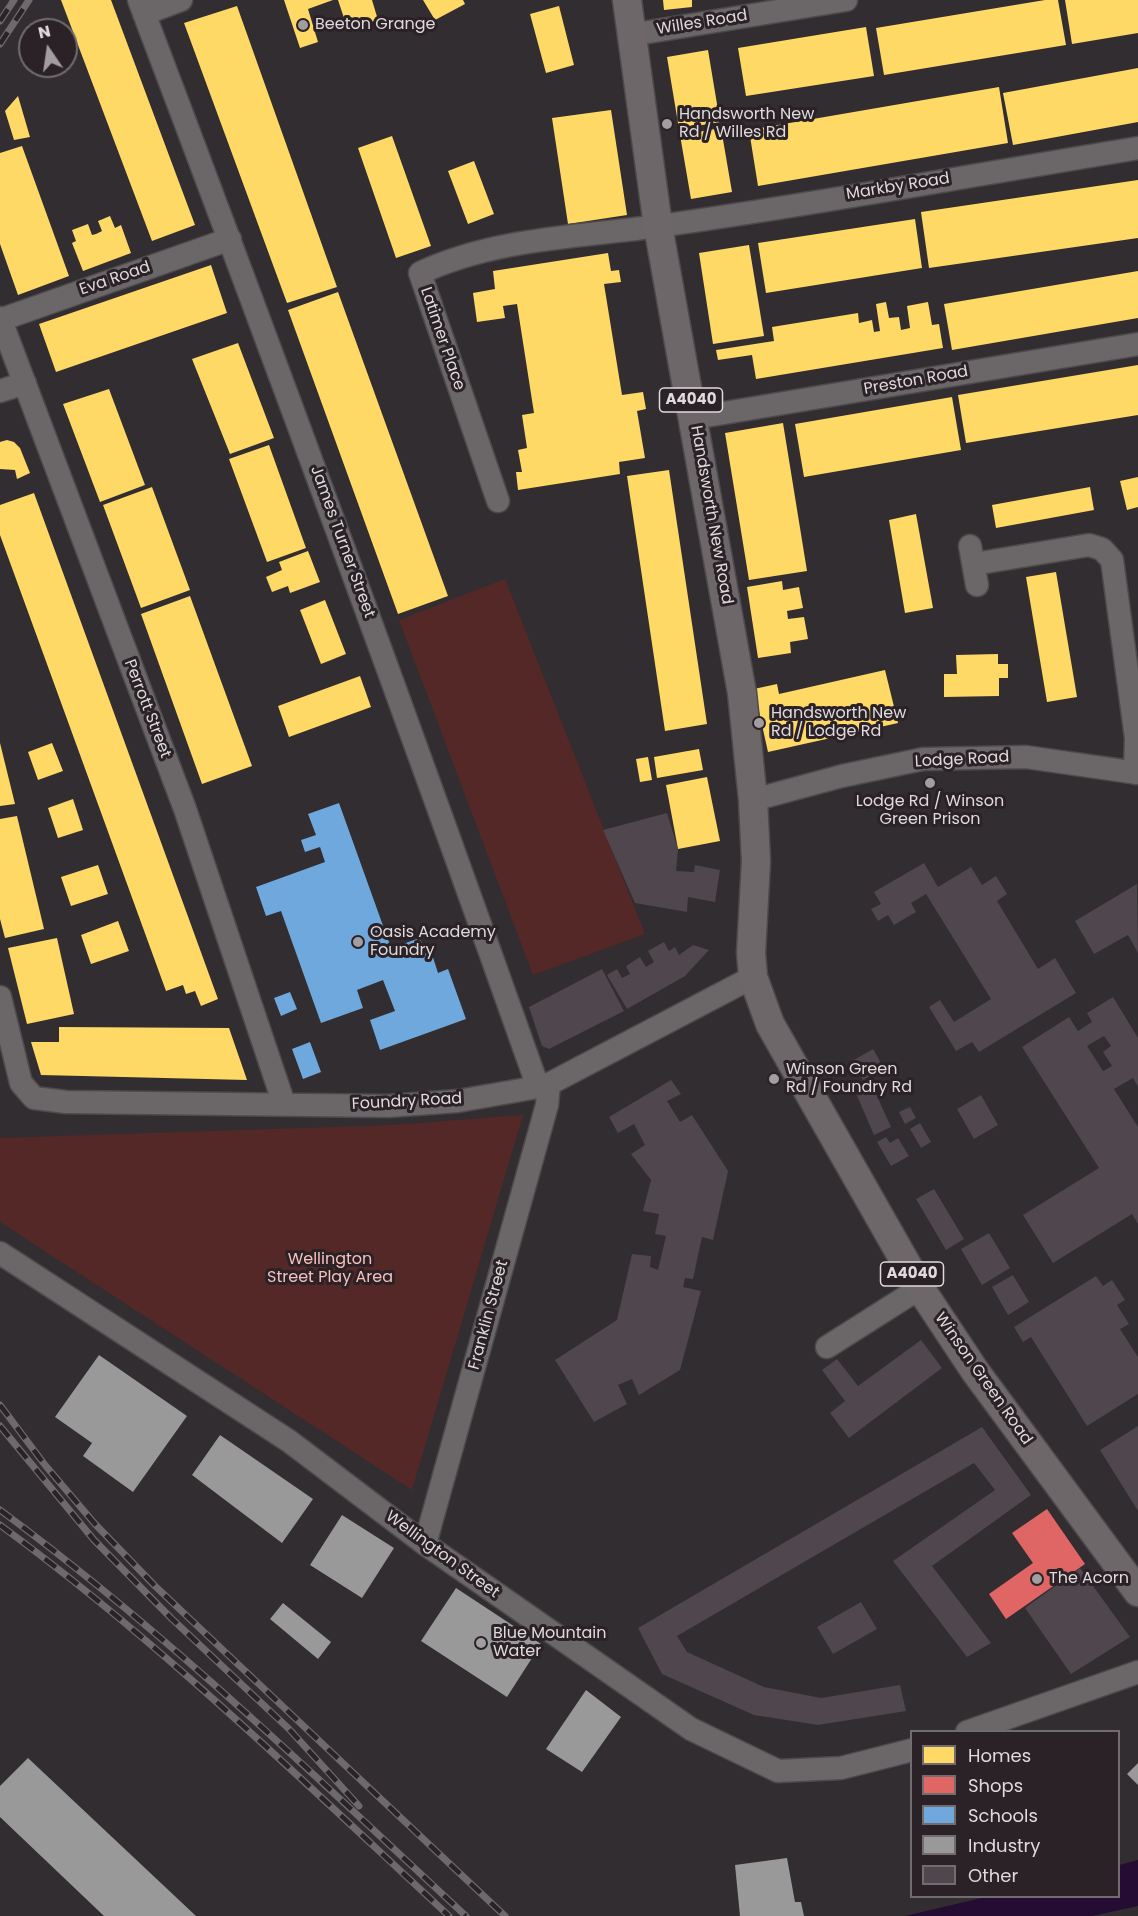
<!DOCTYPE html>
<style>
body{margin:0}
#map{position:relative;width:1138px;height:1916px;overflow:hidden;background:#322d30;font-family:Poppins,sans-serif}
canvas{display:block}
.legend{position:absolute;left:910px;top:1730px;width:210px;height:168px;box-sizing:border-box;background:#2a2226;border:2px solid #726c6f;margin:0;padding:8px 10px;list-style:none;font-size:18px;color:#dfdadc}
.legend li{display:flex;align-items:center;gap:12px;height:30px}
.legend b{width:30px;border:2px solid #726c6f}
.north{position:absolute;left:18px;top:18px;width:60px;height:60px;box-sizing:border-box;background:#2a2226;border:2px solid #726c6f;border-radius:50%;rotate:347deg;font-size:16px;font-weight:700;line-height:24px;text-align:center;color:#dfdadc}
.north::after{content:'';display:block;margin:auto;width:21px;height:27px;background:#a29da0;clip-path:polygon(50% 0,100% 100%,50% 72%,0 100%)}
</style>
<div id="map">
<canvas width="1138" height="1916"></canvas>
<ul class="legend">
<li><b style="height:16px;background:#ffd966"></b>Homes</li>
<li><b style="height:16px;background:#e06666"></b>Shops</li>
<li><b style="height:16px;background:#6fa8dc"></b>Schools</li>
<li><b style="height:16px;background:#999"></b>Industry</li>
<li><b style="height:16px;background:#4f464e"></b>Other</li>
</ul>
<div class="north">N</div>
</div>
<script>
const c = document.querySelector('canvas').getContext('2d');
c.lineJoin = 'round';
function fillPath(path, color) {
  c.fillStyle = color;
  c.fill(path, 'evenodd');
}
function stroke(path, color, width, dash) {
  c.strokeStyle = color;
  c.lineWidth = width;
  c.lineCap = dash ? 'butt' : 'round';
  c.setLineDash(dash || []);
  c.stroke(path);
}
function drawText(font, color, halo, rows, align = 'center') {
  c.font = font + ' Poppins,sans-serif';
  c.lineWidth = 6;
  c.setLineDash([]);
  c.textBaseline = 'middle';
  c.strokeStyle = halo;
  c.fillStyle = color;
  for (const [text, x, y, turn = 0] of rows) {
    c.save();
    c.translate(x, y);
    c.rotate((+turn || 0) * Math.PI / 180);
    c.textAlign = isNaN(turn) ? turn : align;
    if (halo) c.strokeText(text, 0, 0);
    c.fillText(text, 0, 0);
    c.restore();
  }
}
fillPath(new Path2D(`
 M505 579 645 934 533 975 399 620Z
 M523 1115 412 1490 0 1222V1138L393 1125Z`), '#542827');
fillPath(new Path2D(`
 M1138 1860V1906L1092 1916H905L986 1897 1118 1896 1119 1865Z`), '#240c32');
fillPath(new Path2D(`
 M61 0H111L195 225 152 241Z
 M284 0H333L308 9 318 42 300 48Z
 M338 0H372L378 20 348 30Z
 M423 0H463L465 4 435 20Z
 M663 0H692V7L664 10Z
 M1045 0H1058L1066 45 884 75 876 28Z
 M1065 0H1138V33L1072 44Z
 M237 6 337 287 287 303 184 23Z
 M559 6 574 65 546 73 530 14Z
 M866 27 874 76 746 96 738 48Z
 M708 50 720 122 679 129 667 57Z
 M1138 68V122L1013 145 1003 93Z
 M999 87 1008 143 758 186 749 130Z
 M18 96 30 137 14 140 5 111Z
 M611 110 627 215 568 224 552 118Z
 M721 128 732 192 691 199 680 135Z
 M392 136 431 246 396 258 358 148Z
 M22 146 69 276 18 295 0 244V153Z
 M474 161 494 214 468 224 448 171Z
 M1138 180V238L929 268 921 212Z
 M110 216 115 228 121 225 131 253 83 271 72 243 76 241 72 230 88 224 92 235 96 234 102 231 98 221Z
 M915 219 922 268 766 293 758 243Z
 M749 245 764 336 713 344 699 253Z
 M608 253 611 271 619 270 621 282 604 284 622 395 643 392 646 409 637 411 645 458 619 462 620 474 518 490 516 472H522L518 450 527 448 522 415 534 413 517 304 503 306 505 318 477 322 473 293 495 289 493 271Z
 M211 265 227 313 56 372 39 324Z
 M1138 271V318L952 350 944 304Z
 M338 292 448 596 398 614 288 310Z
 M886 302 889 318 899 317 901 330 910 328 907 306 928 302 932 325 939 324 943 348 756 379 752 355 718 360 716 350 774 341 772 327 858 313 859 323 872 320 874 332 880 331 876 304Z
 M238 343 274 438 230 454 192 359Z
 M1138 365V415L966 443 958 395Z
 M109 389 145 485 100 502 63 404Z
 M952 397 961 450 804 477 795 424Z
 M783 423 807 571 749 580 725 433Z
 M7 440 14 442 20 448 30 473 17 479 15 470 0 469V442Z
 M269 445 306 548 267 562 229 459Z
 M669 470 707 724 665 731 627 476Z
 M1138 477V507L1127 510 1120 481Z
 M152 487 190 590 141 608 103 505Z
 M1090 487 1094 510 996 528 992 505Z
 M34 493 218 999 201 1006 195 991 186 994 183 985 166 991 0 535V505Z
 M916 514 933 608 905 613 889 520Z
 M308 551 320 582 290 593 288 586 272 592 266 577 282 570 279 562Z
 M1056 572 1077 697 1047 702 1026 577Z
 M782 581 783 590 799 587 803 608 787 611 788 619 804 617 808 639 790 642 791 653 758 658 747 587Z
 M190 596 252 766 202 784 141 614Z
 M325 600 346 654 321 664 300 610Z
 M998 654V664H1008V678H999V696L944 697V674H957L956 655Z
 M885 670 898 723 768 752 754 689 777 684 779 694Z
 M360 676 371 707 289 737 278 706Z
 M0 743 15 804 0 806Z
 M52 743 63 771 38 780 28 752Z
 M699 749 703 770 657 778 654 757Z
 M648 757 652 780 640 782 636 759Z
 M707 777 720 841 678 849 666 785Z
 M73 799 83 830 58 838 48 808Z
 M17 816 44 929 5 938 0 919V819Z
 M98 865 108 894 71 906 61 877Z
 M118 921 129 951 91 964 81 935Z
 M57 938 74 1014 27 1024 8 948Z
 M59 1027 229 1028 247 1080 41 1075 31 1042H59Z`), '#ffd966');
fillPath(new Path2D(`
 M1047 1509 1085 1564 1006 1619 989 1594 1033 1563 1012 1533Z`), '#e06666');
fillPath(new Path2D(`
 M339 803 391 948 420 938 423 947 429 945 438 973 448 969 466 1019 380 1050 370 1020 395 1011 383 980 357 990 363 1008 321 1023 281 911 266 916 256 887 325 862 320 847 305 852 301 840 316 835 308 814Z
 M290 992 297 1009 281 1016 274 998Z
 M310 1042 321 1072 303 1079 292 1049Z`), '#6fa8dc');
fillPath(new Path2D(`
 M99 1355 187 1416 133 1492 83 1456 92 1443 55 1417Z
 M220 1435 313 1499 282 1543 192 1475Z
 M342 1515 394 1548 362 1598 310 1565Z
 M456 1588 541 1644 507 1697 421 1641Z
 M283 1603 331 1642 318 1659 270 1619Z
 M586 1690 621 1717 582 1772 546 1749Z
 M28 1758 196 1916H104L0 1817V1786Z
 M1138 1763V1785L1127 1774Z
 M787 1858 795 1902H801L804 1916H740L735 1865Z`), '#999');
fillPath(new Path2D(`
 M667 813 678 849 676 871 694 872 695 865 720 870 715 902 688 897 687 912 635 903 603 830Z
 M924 863 938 887 971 867 982 885 996 876 1007 894 997 901 1038 969 1055 958 1076 993 979 1052 972 1042 956 1051 929 1007 940 1000 954 1022 991 999 926 894 911 903 916 912 894 925 888 915 878 921 871 909 881 904 874 892Z
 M1137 884 1138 953 1128 935 1094 954 1075 921Z
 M664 942 669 951 675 947 679 955 693 945 709 950 685 976 627 1009 607 975 617 969 622 978 630 974 626 966 640 957 646 967 654 962 648 951Z
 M602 969 624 1011 549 1049 542 1046 529 1007Z
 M1113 997 1138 1038V1087L1133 1078 1114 1089 1138 1127V1224L1132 1214 1053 1263 1023 1215 1099 1168 1022 1047 1069 1017 1078 1031 1092 1022 1087 1013ZM1104 1036 1111 1046 1103 1052 1112 1066 1103 1071 1087 1046Z
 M873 1049 884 1068 863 1080 852 1061Z
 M671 1080 681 1094 667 1101 680 1122 692 1115 728 1171 713 1240 702 1237 693 1279 685 1278 683 1287 701 1291 680 1370 639 1395 632 1379 618 1385 627 1404 594 1422 555 1360 617 1320 632 1254 651 1256 650 1267 658 1270 666 1236 655 1234 659 1214 643 1211 651 1180 631 1154 645 1145 634 1124 618 1133 609 1117Z
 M871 1083 891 1127 874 1135 855 1091Z
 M981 1095 998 1125 974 1139 957 1109Z
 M910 1107 916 1118 905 1124 899 1112Z
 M920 1123 931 1142 921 1148 910 1129Z
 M886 1137 890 1143 898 1138 909 1156 891 1166 877 1142Z
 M934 1189 964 1239 946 1250 916 1199Z
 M989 1233 1010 1268 982 1285 961 1249Z
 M1013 1275 1029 1302 1008 1315 992 1287Z
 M1096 1276 1103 1286 1112 1280 1125 1300 1117 1305 1129 1324 1120 1329 1138 1357V1394L1087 1426 1031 1337 1023 1342 1014 1327Z
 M921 1340 942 1368 849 1438 830 1413 845 1401 822 1370 837 1359 858 1386Z
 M1138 1426V1511L1100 1450Z
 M982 1427 1031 1495 932 1566 991 1643 967 1657 893 1561 995 1490 974 1463 677 1636 687 1652 764 1687 821 1698 900 1685 906 1711 818 1725 754 1715 662 1674 638 1628Z
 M1080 1568 1130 1637 1071 1674 1025 1608Z
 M861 1602 877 1629 833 1654 817 1627Z`), '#4f464e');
const minor = new Path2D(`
 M139 0C276 361 409 723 538 1087
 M144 14 181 0
 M630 35 846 0
 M0 318 185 809 284 1104
 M0 320 230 239
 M0 391 25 383
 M694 418 1138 344
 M498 501 420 273C495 238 578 237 659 226 819 204 978 174 1138 148
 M970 546 977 585
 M974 564 1089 545 1102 549 1112 560 1136 738 1135 773
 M753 800 842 776 923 759 1026 757 1138 773
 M0 997 21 1083 34 1098 66 1102 388 1106 458 1101 538 1087 549 1084 753 977
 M0 1253 289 1441 425 1544 691 1729 778 1771 841 1768 912 1750
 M827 1347 920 1288
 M425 1544 547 1105 549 1084
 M967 1732 1138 1672`);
const major = new Path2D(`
 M627 0 658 226 742 693 753 800 756 861 751 953 753 977 770 1024 920 1288 975 1371 1138 1592`);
stroke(minor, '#4d4a4c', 25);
stroke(major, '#4d4a4c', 31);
stroke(minor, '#6b6769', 22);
stroke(major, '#6e676a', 28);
const rail = new Path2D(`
 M0 21 14 0
 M0 44 29 0
 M0 1405 45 1465 95 1524 155 1586 505 1916
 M0 1426 94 1540 171 1618 289 1729 359 1806
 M0 1510C167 1633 315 1776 466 1916
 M0 1525C161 1643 303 1781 449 1916`);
stroke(rail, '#6e6a6c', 7);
stroke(rail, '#2a2226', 4.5, [14]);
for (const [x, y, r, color] of [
 [303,25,6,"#a29da0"],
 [667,124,6,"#a29da0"],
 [759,723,6,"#a29da0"],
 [930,783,6,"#a29da0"],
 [358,942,6,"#a29da0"],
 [774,1079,6,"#a29da0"],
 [1037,1579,6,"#a29da0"],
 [481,1643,6,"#a29da0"]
]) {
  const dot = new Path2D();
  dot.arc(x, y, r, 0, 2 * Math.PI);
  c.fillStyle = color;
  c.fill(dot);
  stroke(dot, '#2a2226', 2);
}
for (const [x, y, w] of [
 [691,400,63],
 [912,1274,63]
]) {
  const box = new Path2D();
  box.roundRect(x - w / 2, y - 12, w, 24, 4.5);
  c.fillStyle = '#2a2226';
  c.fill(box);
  stroke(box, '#dfdadc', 1.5);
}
drawText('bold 15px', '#dfdadc', null, [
 ["A4040",691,400],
 ["A4040",912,1274]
]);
drawText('16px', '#dfdadc', '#2a2226', [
 ["Willes Road",702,23,-9],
 ["Markby Road",898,187,-9],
 ["Eva Road",115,279,-19],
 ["Latimer Place",442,339,71],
 ["Preston Road",916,381,-10],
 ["Handsworth New Road",711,515,80],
 ["James Turner Street",342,542,70],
 ["Perrott Street",147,709,69],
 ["Lodge Road",962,760,-3],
 ["Foundry Road",407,1102,-3],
 ["Franklin Street",489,1315,-75],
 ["Winson Green Road",983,1379,55],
 ["Wellington Street",442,1555,36]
]);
drawText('16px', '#dfdadc', '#2a2226', [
 ["Beeton Grange",315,25],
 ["Handsworth New",679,115],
 ["Rd / Willes Rd",679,133],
 ["Handsworth New",771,714],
 ["Rd / Lodge Rd",771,732],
 ["Lodge Rd / Winson",930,802,"center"],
 ["Green Prison",930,820,"center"],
 ["Oasis Academy",370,933],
 ["Foundry",370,951],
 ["Winson Green",786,1070],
 ["Rd / Foundry Rd",786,1088],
 ["The Acorn",1049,1579],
 ["Blue Mountain",493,1634],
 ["Water",493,1652]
], 'left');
drawText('16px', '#f8bfbb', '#2a2226', [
 ["Wellington",330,1260],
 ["Street Play Area",330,1278]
]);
</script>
